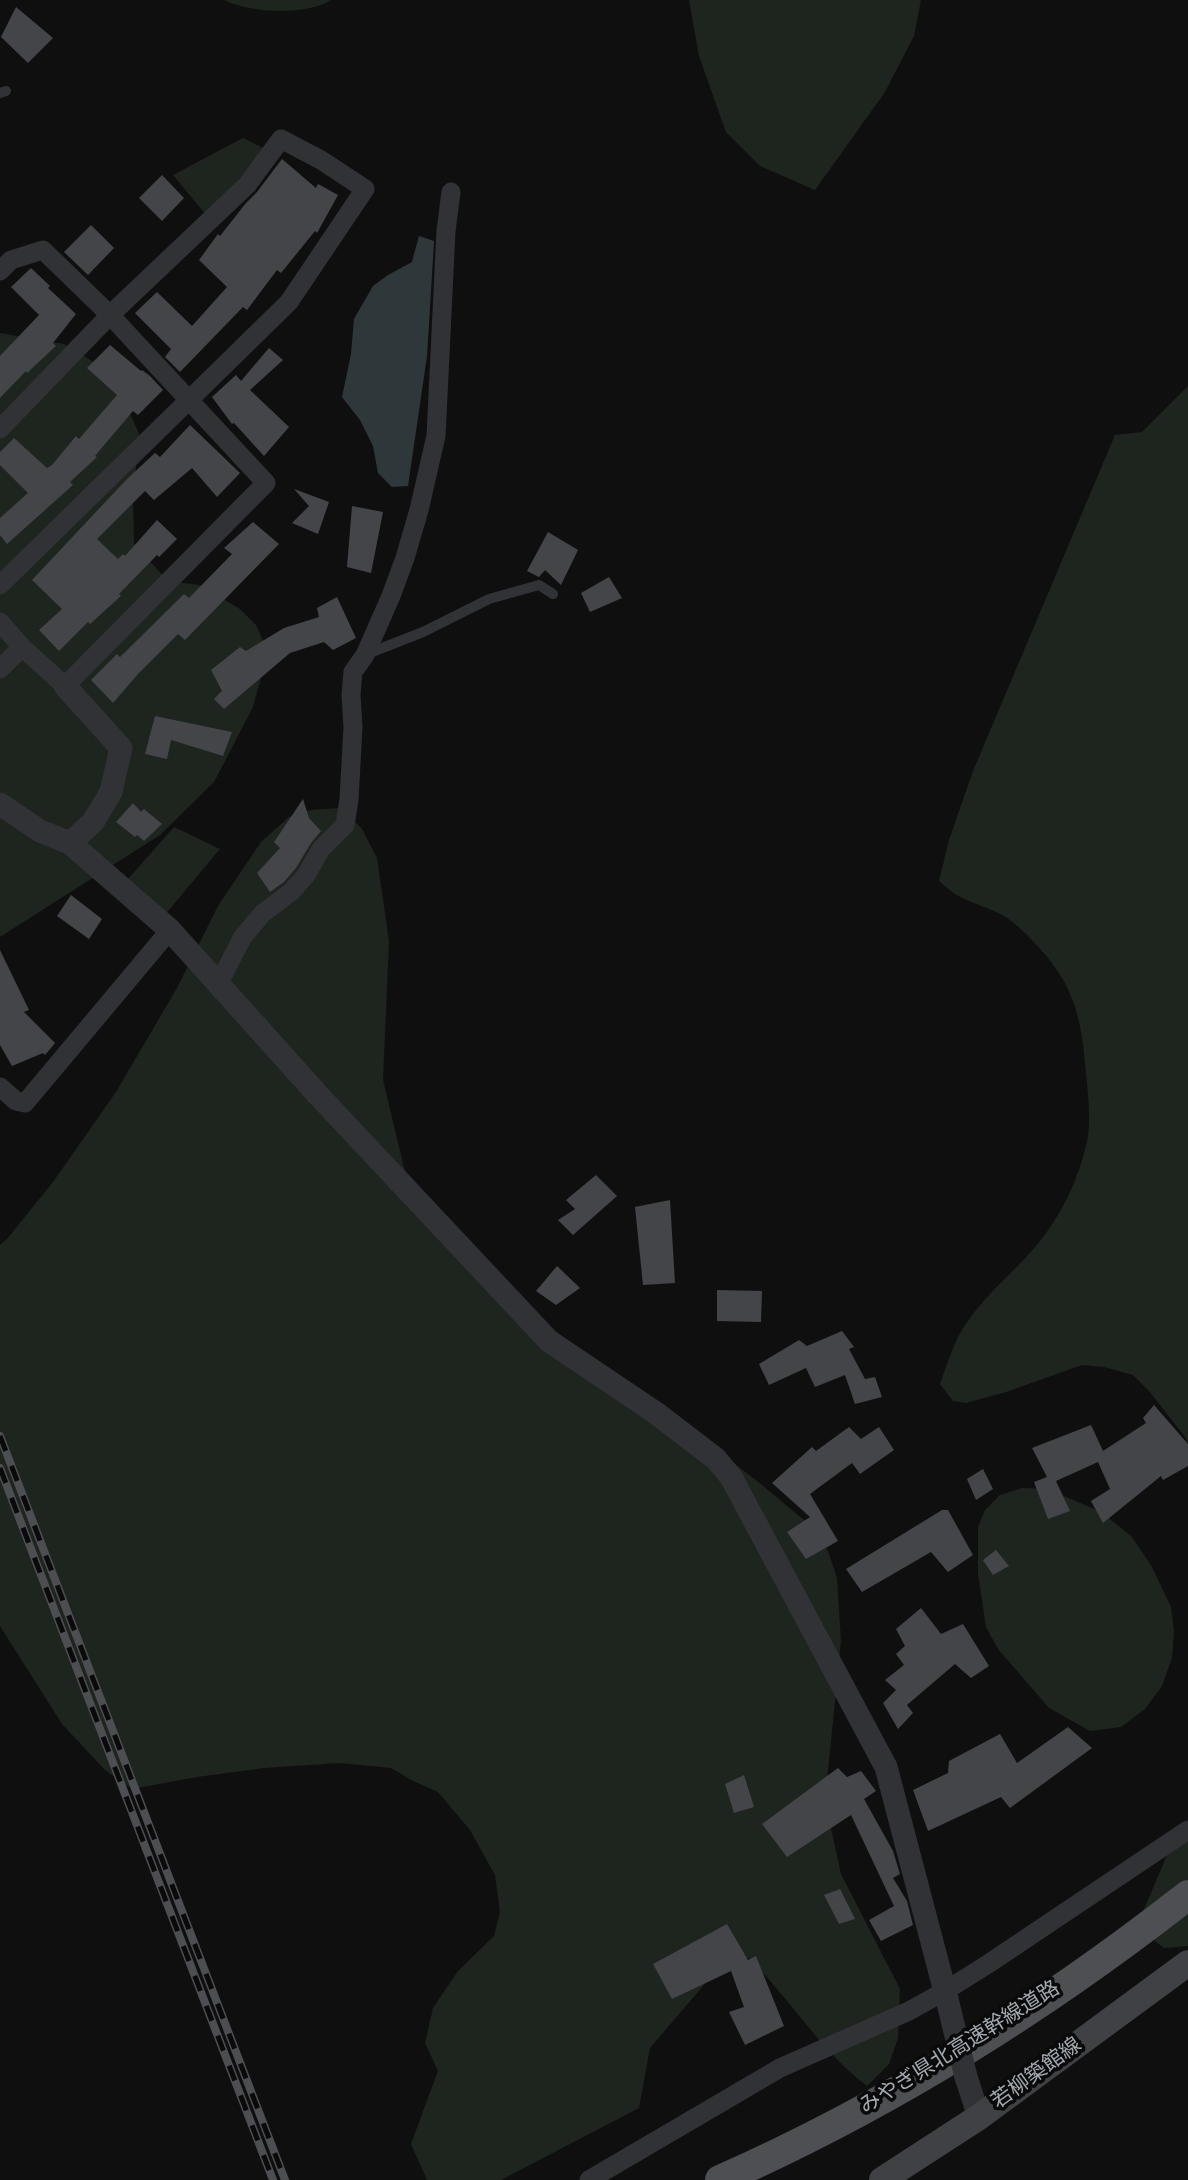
<!DOCTYPE html>
<meta charset="utf-8">
<style>
body{margin:0}
canvas{display:block;background:#0f0f10}
</style>
<canvas width="1188" height="2180"></canvas>
<script>
const c = document.querySelector('canvas').getContext('2d');
c.lineJoin = 'round';
function fillPath(path, color) {
  c.fillStyle = color;
  c.fill(path, 'evenodd');
}
function stroke(path, color, width, dash) {
  c.strokeStyle = color;
  c.lineWidth = width;
  c.lineCap = dash ? 'butt' : 'round';
  c.setLineDash(dash || []);
  c.stroke(path);
}
function drawText(font, color, halo, rows, align = 'center') {
  c.font = font + ' Poppins,"Noto Sans JP",sans-serif';
  c.lineWidth = 7;
  c.setLineDash([]);
  c.textBaseline = 'middle';
  c.strokeStyle = halo;
  c.fillStyle = color;
  for (const [text, x, y, turn = 0] of rows) {
    c.save();
    c.translate(x, y);
    c.rotate((+turn || 0) * Math.PI / 180);
    c.textAlign = isNaN(turn) ? turn : align;
    if (halo) c.strokeText(text, 0, 0);
    c.fillText(text, 0, 0);
    c.restore();
  }
}
fillPath(new Path2D(`
 M224 0H331C306 16 251 13 224 0Z
 M689 0H921L914 36 885 92 815 190 760 166 726 132 699 56Z
 M243 138 263 148 238 185 206 215 173 175Z
 M0 333 64 344 95 363 118 386 139 434 133 501 134 544 168 581 199 585 240 609 256 625 268 652 253 707 214 782 160 835 0 937Z
 M1188 386V1444L1185 1437 1149 1391 1133 1375 1104 1367 1082 1365 1006 1392 966 1403 953 1401 940 1384C948 1362 954 1340 968 1321 987 1293 1014 1272 1036 1246 1061 1216 1078 1181 1087 1142 1092 1121 1087 1085 1085 1063 1080 1006 1069 977 1028 936 1021 929 1012 921 1004 916 988 907 970 903 955 894 949 890 944 885 939 881L949 840 973 771 1115 435 1142 432Z
 M342 808 362 829 377 858 389 941 383 1080 404 1168 429 1219 496 1287 592 1359 648 1397 757 1481 810 1525 828 1551 837 1578 841 1641 825 1801 841 1874 900 1989 898 2038 889 2064 867 2086C821 2051 790 1999 749 1958H737L725 1964 703 1986 650 2048 639 2108 501 2180H427L411 2144 438 2071 425 2043 433 2008 458 1971 494 1936 500 1912 495 1875 470 1830 438 1792 413 1781 391 1768 339 1763 264 1768 197 1777 132 1789 105 1770 62 1724 0 1626V1245L7 1239 53 1182 116 1092 177 988 218 906 261 842 289 817 311 810Z
 M174 827 220 849 163 917 128 879Z
 M1022 1488 1048 1489 1101 1512 1131 1536 1151 1565 1171 1607 1174 1630 1172 1658 1162 1686 1145 1709 1121 1727 1090 1731 1049 1708 998 1649 986 1627 978 1574V1527L985 1510 1000 1495Z
 M1188 1832V1946L1164 1948 1147 1935 1138 1923 1168 1853Z`), '#1e241e');
fillPath(new Path2D(`
 M419 236 434 241 427 356 408 486 392 487 378 473 373 446 360 420 342 397 351 354 354 319 373 286 388 275 412 262Z`), '#2e383b');
fillPath(new Path2D(`
 M16 7 53 38 28 63 1 37Z
 M282 159 316 188 318 184 338 195 317 233 315 231 281 273 277 270 247 310 243 307 180 372 165 357 171 349 135 313 157 292 192 326 227 287 199 260 218 234 220 236 246 203 257 192Z
 M162 175 184 198 162 221 139 198Z
 M91 225 114 248 88 275 64 252Z
 M31 268 50 286 48 288 76 314 53 343 56 346 27 373 26 371 0 398V356L39 315 11 287Z
 M110 345 141 371 142 370 150 376 163 390 138 415 133 411 95 456 97 457 70 482 73 485 7 544 0 535V518L28 493 0 465V452L14 438 47 468 52 465 76 436 79 439 117 395 87 368Z
 M269 348 283 360 250 390 289 427 264 456 234 423 232 424 212 397 236 375 241 381Z
 M190 425 240 473 217 497 192 468 154 500 145 491 97 539 118 559 123 554 125 556 157 520 177 539 159 557 157 555 119 594 121 596 90 624 88 622 59 651 39 630 62 609 32 580 126 480 155 453 160 457Z
 M294 489 329 502 318 534 292 523 309 506Z
 M352 506 383 512 371 573 347 567Z
 M253 522 279 544 185 640 178 634 138 674 113 703 91 680 117 654 120 657 184 594 189 598 232 554 224 548Z
 M548 532 578 550 561 585 545 570 539 577 527 571Z
 M609 577 622 598 590 612 581 593Z
 M337 597 356 638 333 650 324 642 290 653 224 709 214 699 222 691 211 670 240 647 246 651 284 628 319 617 317 608Z
 M155 716 232 732 223 756 171 740 167 759 145 754Z
 M303 799 309 818 321 831 311 843 296 868 284 882 270 892 257 873 280 848 274 842Z
 M133 803 141 812 144 809 162 824 144 841 137 835 135 837 116 822Z
 M71 895 102 919 89 939 57 916Z
 M0 950 29 1010 24 1012 55 1043 45 1055 43 1053 12 1066 0 1045Z
 M596 1175 617 1196 573 1235 558 1220 575 1209 566 1200Z
 M670 1200 675 1283 643 1285 635 1207Z
 M557 1266 580 1288 556 1305 536 1291Z
 M717 1290 762 1291 761 1322 717 1321Z
 M842 1331 854 1347 849 1349 865 1379 875 1377 882 1397 855 1404 845 1375 815 1387 806 1368 769 1385 759 1364 799 1340 807 1346Z
 M1154 1405 1188 1444V1466L1163 1480 1161 1476 1103 1523 1091 1501 1110 1489 1098 1462 1056 1481 1070 1511 1048 1519 1034 1482 1047 1477 1032 1448 1091 1425 1103 1451 1146 1423 1143 1418Z
 M849 1427 861 1439 879 1427 894 1450 860 1474 852 1463 810 1494 838 1541 806 1559 787 1532 810 1517 772 1483 812 1447 816 1451Z
 M983 1469 993 1489 976 1500 967 1479Z
 M942 1510H948L973 1555 948 1572 931 1552 862 1592 846 1569Z
 M996 1550 1009 1566 993 1575 983 1560Z
 M921 1608 941 1634 963 1624 989 1666 971 1678 955 1664 907 1705 913 1713 898 1729 883 1703 896 1690 885 1680 904 1665 896 1654 905 1646 896 1629Z
 M1068 1727 1092 1748 1010 1808 1001 1797 928 1831 913 1790 948 1773 949 1761 1000 1734 1017 1763Z
 M838 1768 847 1777 861 1771 876 1791 864 1799 893 1851 900 1874 893 1878 907 1901 913 1925 881 1941 869 1920 894 1906 851 1815 787 1857 762 1824Z
 M744 1775 754 1807 734 1813 725 1784Z
 M840 1889 855 1919 839 1924 824 1895Z
 M727 1924 748 1960 756 1956 784 2026 745 2045 729 2012 744 2007 731 1971 672 1999 653 1964Z`), '#434548');
stroke(new Path2D(`
 M0 93 6 91
 M367 654 423 632 489 599 539 585 553 594`), '#313235', 10);
stroke(new Path2D(`
 M0 271 11 260 43 250 110 315 266 483 65 686 22 647 0 622
 M0 429 110 315 247 185 281 139 321 160 365 189 289 302 0 585
 M0 669 22 647
 M218 985 242 938 262 914 292 891 306 875 321 849 345 825 349 800 353 727 351 695 353 672 365 655 391 596 405 558 419 510 436 436 446 231 451 192
 M0 1087 16 1101 25 1103 170 930
 M589 2180 780 2068 909 2011 945 1991 988 1964 1188 1830`), '#313235', 19);
stroke(new Path2D(`
 M65 686 121 748 111 792 93 822 70 843
 M0 804 40 831 70 843 170 930 319 1096 549 1341 656 1413 716 1459 731 1477 886 1767 947 1999
 M966 2077 979 2117`), '#313235', 23);
stroke(new Path2D(`
 M882 2180 979 2117 1188 1963`), '#3f4144', 26);
stroke(new Path2D(`
 M720 2180C887 2106 1044 2008 1188 1895`), '#4d4f53', 30);
const rail = new Path2D(`
 M0 1436 285 2180
 M0 1468 273 2180`);
stroke(rail, '#4c4e51', 8);
stroke(rail, '#0a0a0b', 5, [16]);
stroke(new Path2D(`
 M947 1999 966 2077`), '#313235', 23);
drawText('21px', '#a2a9b0', '#0a0a0b', [
 ["みやぎ県北高速幹線道路",960,2048,-32],
 ["若柳築館線",1037,2074,-36]
]);
</script>
